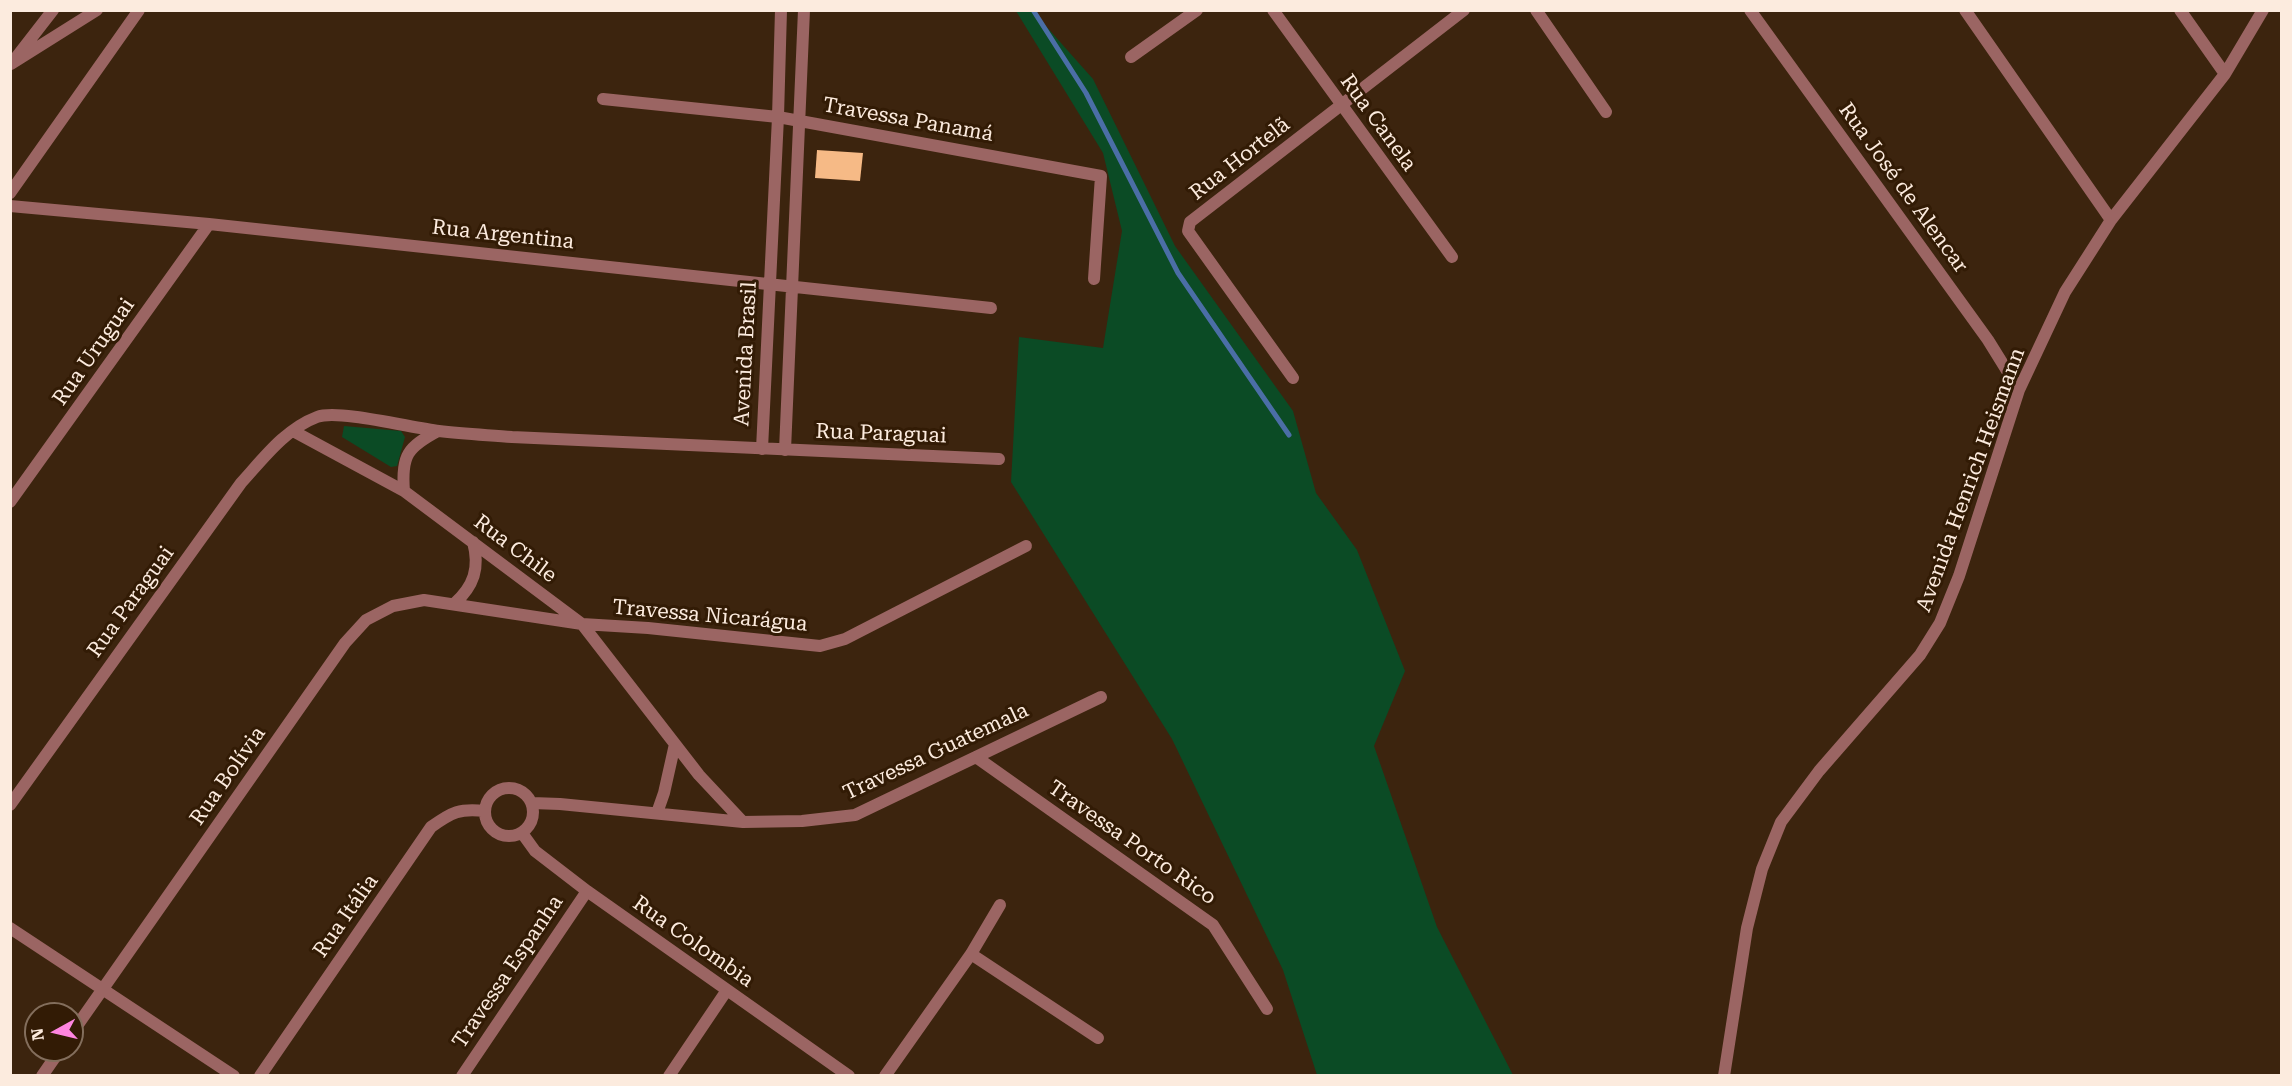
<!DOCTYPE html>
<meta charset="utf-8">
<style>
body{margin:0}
#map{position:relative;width:2292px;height:1086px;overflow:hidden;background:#3c240e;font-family:"Roboto Serif",serif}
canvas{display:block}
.frame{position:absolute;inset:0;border:12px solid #fcebde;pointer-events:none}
.north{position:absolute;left:24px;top:1002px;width:60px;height:60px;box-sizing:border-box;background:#321b05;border:2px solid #836e5c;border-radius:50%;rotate:262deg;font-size:16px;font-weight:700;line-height:24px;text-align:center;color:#fcebde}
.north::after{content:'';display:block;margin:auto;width:21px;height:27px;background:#fe85e0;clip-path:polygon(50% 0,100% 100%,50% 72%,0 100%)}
</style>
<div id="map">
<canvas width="2292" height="1086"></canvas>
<div class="frame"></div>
<div class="north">N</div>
</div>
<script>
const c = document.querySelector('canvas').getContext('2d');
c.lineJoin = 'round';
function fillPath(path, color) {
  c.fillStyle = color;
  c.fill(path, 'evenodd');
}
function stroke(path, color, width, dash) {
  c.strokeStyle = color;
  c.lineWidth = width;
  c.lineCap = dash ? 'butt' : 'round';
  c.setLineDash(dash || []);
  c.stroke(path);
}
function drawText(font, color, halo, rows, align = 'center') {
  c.font = font + ' "Roboto Serif",serif';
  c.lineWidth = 6;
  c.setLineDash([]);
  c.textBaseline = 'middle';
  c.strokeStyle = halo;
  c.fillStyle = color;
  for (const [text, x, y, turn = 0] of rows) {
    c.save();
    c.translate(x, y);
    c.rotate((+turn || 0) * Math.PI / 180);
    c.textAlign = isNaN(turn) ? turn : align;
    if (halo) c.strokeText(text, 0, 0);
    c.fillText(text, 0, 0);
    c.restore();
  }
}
fillPath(new Path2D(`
 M1016 11H1037V16L1093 79 1175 246 1293 411 1316 493 1357 550 1405 671 1374 746 1437 927 1513 1075H1317L1283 970 1172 739 1011 482 1019 337 1103 348 1122 231 1103 153Z
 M344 426 401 431 405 437 397 466 391 467 342 437Z`), '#0b4b25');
stroke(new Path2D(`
 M1033 10 1086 93 1178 273 1289 435`), '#4b6ea6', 5);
fillPath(new Path2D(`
 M817 150 863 153 860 181 815 178Z`), '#f6ba86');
stroke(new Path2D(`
 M1273 10 1452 257
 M1536 10 1606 112
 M1750 10 1988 340 2019 390
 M1965 10 2111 220
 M2180 10 2225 74
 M1131 57 1197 10
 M603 99 778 117 1101 176 1094 279
 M10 193 139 10
 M10 206 209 224 991 308
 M1293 378 1188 231 1190 222 1464 10
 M293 431 404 491 582 624 699 775 743 822
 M762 449 778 117 781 10
 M785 450 804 10
 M404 491C401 455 408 447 438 431
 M10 502 209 224
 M454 604C474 586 480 568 473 542
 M976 757 1213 925 1267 1009
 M485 812a24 24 0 1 1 48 0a24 24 0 1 1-48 0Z
 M532 803 560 804 743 822 802 821 855 815 1101 697
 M10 805 241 483C263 459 285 429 317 417 338 409 412 428 439 431 463 434 488 435 512 437L999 459
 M657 813 664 793 675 744
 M522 833 535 851 587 891 849 1076
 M10 928 234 1076
 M971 954 1098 1038
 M72 1033 345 643 366 620 393 606 424 600 582 624 648 628 820 646 845 639 1026 546
 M42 1076 60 1050
 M260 1076 431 827C452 812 460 808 485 811
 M462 1076 587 891
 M669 1076 727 990
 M885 1076 971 954 1000 905
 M1724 1076 1747 928 1762 869 1781 822 1819 771 1920 655 1940 623 1959 576 2019 390 2065 292 2111 220 2225 74 2263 10`), '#9b6563', 12);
stroke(new Path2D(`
 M15 59 53 10
 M11 64 97 10`), '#9b6563', 12);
drawText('21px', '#fcebde', '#321b05', [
 ["Travessa Panamá",908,120,10],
 ["Rua Canela",1378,123,54],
 ["Rua Hortelã",1240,159,-38],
 ["Rua José de Alencar",1903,188,54],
 ["Rua Argentina",503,235,6],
 ["Rua Uruguai",94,352,-55],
 ["Avenida Brasil",746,354,-87],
 ["Rua Paraguai",881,434,2],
 ["Avenida Henrich Heismann",1971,480,-70],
 ["Rua Chile",515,549,37],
 ["Rua Paraguai",131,602,-54],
 ["Travessa Nicarágua",710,616,5],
 ["Travessa Guatemala",936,752,-25],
 ["Rua Bolívia",228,776,-55],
 ["Travessa Porto Rico",1132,843,35],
 ["Rua Itália",346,916,-55],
 ["Rua Colombia",693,942,35],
 ["Travessa Espanha",508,972,-56]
]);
</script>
